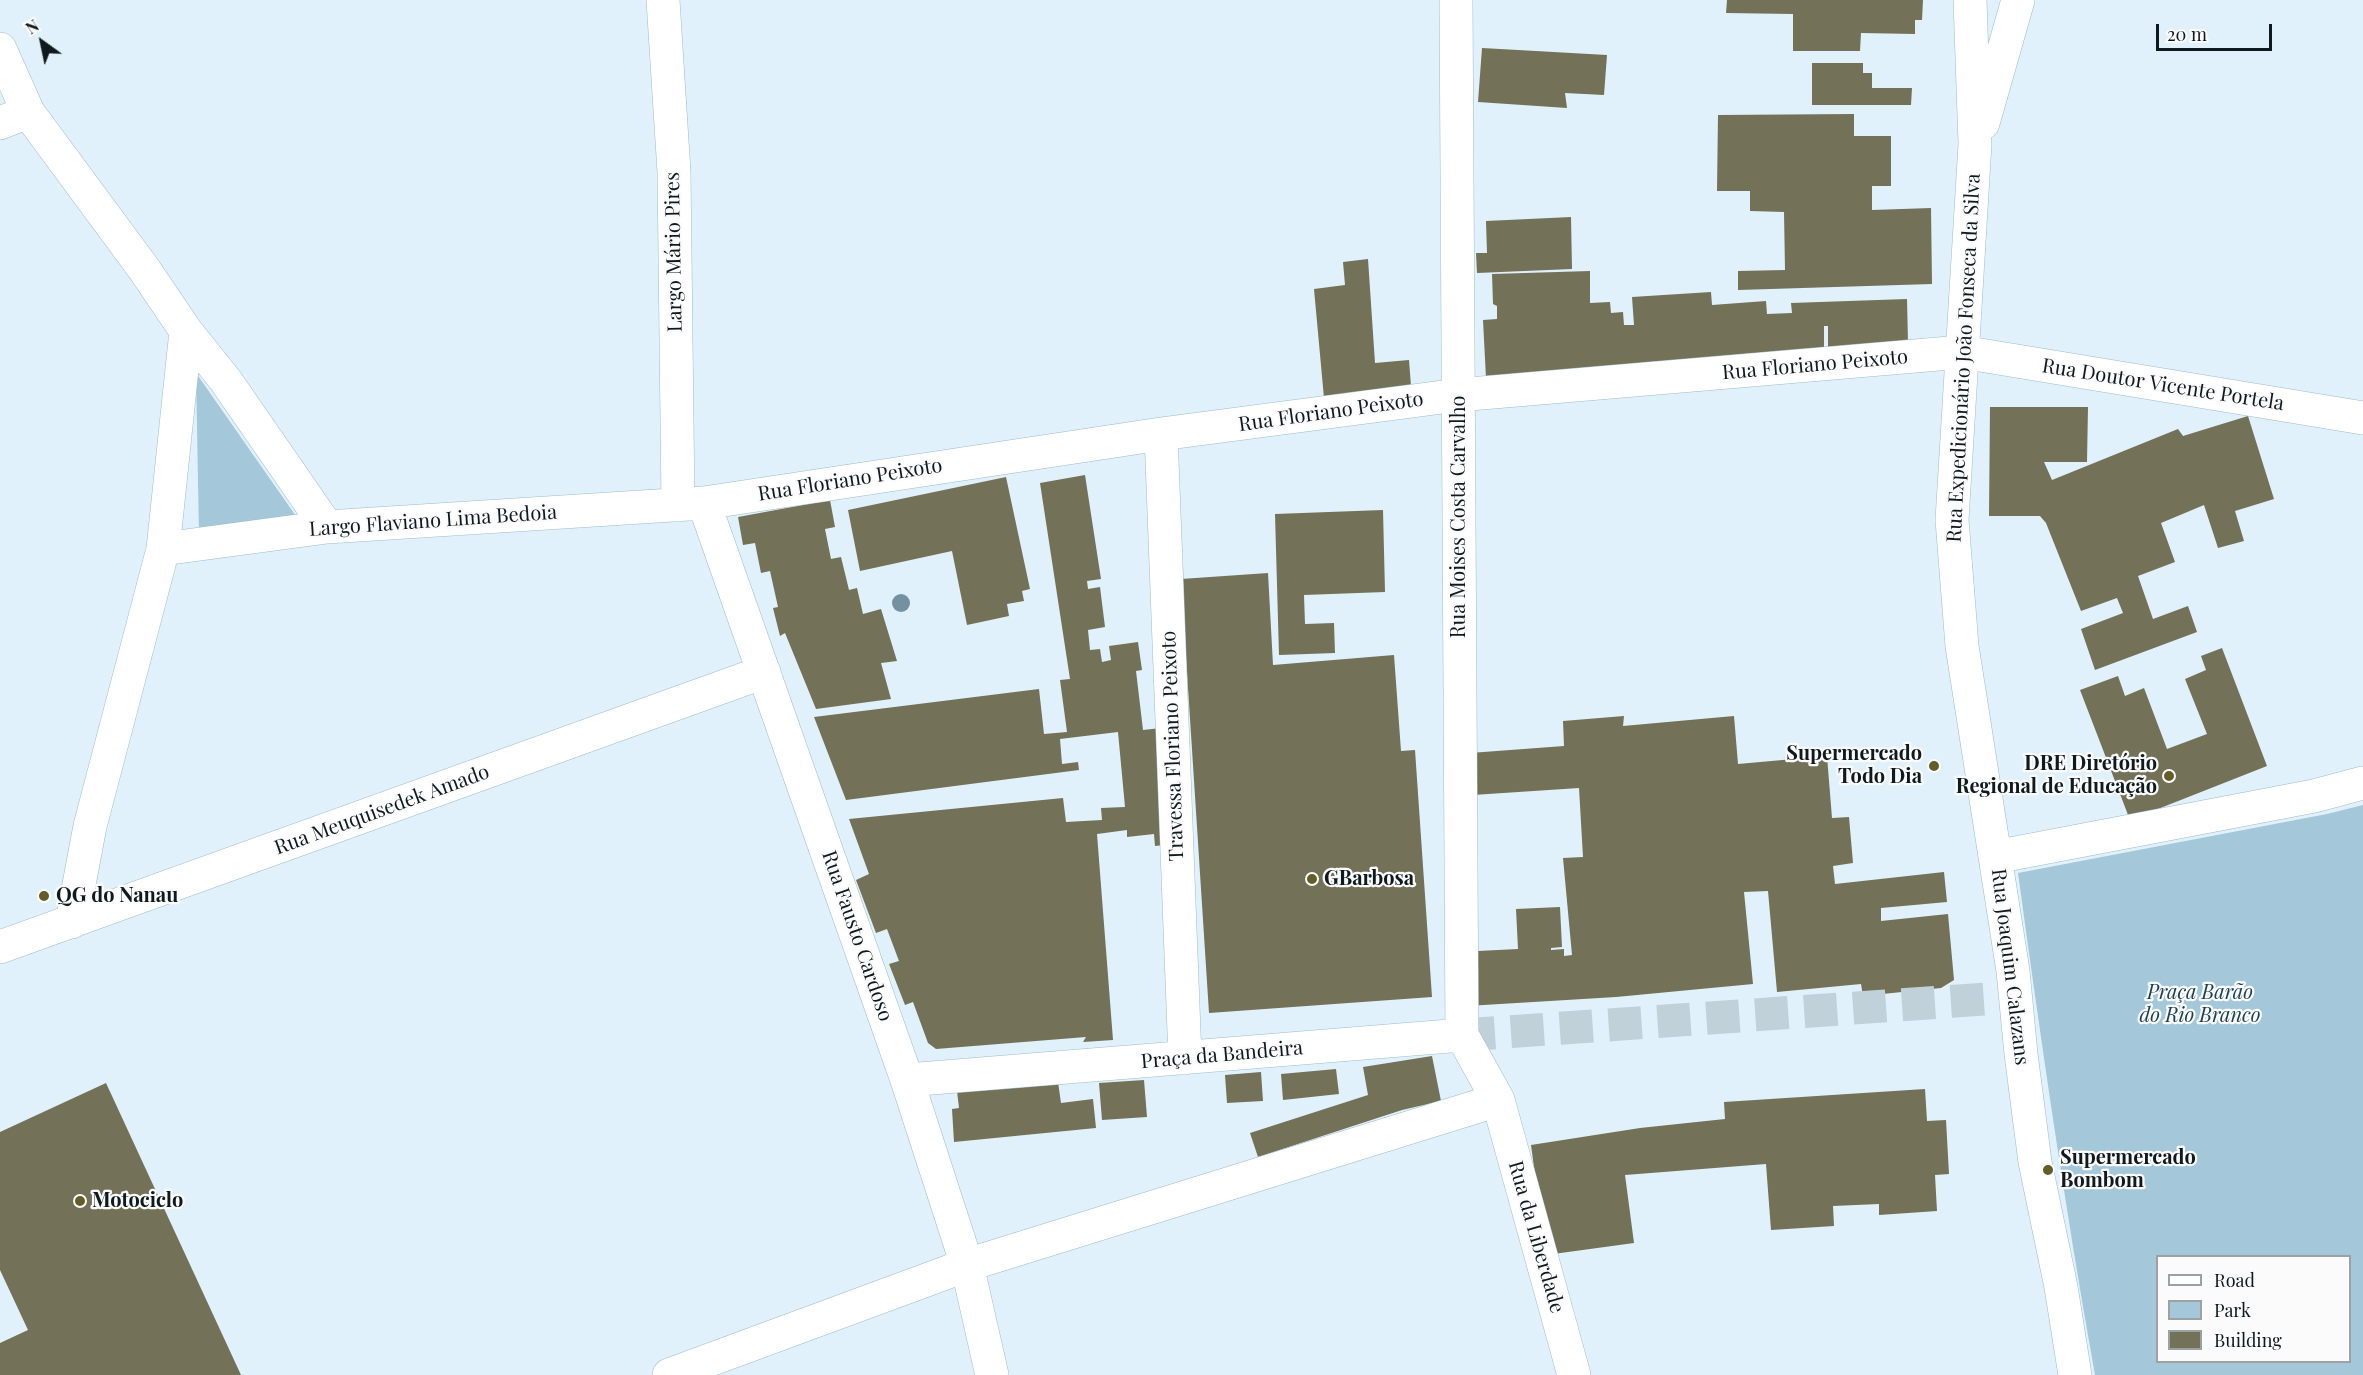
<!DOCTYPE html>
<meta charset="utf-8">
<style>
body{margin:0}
#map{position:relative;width:2363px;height:1375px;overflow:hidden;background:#e0f1fb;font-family:"Playfair Display",serif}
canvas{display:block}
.legend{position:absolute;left:2156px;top:1255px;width:195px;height:108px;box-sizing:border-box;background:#fbfbfb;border:2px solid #9da1a3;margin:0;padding:8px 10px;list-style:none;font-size:18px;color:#0f1a1f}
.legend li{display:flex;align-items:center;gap:12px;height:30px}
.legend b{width:30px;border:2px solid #9da1a3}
.north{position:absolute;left:12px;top:12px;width:60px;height:60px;-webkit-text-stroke:4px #fbfbfb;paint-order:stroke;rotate:327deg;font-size:16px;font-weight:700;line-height:24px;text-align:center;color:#0f1a1f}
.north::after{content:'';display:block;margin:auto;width:21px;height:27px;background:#0f1a1f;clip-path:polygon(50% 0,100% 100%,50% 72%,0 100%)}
.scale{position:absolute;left:2156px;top:24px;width:116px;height:27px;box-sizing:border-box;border:3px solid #0f1a1f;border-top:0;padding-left:8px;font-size:18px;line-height:21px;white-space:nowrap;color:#0f1a1f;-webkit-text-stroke:4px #fbfbfb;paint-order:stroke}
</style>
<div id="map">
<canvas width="2363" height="1375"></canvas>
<ul class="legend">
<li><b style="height:8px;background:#fff"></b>Road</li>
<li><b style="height:16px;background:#a4c7da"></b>Park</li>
<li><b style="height:16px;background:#737157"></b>Building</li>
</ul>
<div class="north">N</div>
<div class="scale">20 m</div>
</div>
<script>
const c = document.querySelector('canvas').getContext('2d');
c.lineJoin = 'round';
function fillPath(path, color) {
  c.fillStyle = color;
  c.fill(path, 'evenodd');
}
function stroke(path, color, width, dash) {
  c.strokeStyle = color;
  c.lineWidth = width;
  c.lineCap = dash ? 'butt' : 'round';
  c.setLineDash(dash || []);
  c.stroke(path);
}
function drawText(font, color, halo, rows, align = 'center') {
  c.font = font + ' "Playfair Display",serif';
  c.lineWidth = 4.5;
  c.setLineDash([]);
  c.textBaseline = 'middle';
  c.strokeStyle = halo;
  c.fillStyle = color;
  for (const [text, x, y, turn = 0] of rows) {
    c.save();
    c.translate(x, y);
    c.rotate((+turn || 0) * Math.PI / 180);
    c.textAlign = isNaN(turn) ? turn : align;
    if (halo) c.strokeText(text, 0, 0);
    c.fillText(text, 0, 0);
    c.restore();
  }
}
fillPath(new Path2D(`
 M196 373 298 519 199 534Z
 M2363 805V1375H2095C2065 1208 2041 1041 2018 873L2327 814ZM2158 1256H2350V1362H2158Z`), '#a4c7da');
fillPath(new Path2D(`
 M1727 0H1923L1922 20H1915V34L1861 33 1860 51H1793V14L1726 13Z
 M1482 48 1607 55 1604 95 1565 93 1567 108 1478 102Z
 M1812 63H1863V73H1872V88H1912L1911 105H1812Z
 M1854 114V136H1891V186H1872V210L1931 208 1932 284 1738 290V271L1785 270 1784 212 1750 211V191H1717L1718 115Z
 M1571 217 1572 269 1477 273 1476 253H1487L1486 221Z
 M1368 259 1375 363 1409 360 1412 399 1325 409 1314 289 1345 285 1343 262Z
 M1590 271V303L1610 302 1611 313 1623 312 1624 325H1634L1632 297 1711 292 1712 305 1766 301 1767 314 1792 313 1791 303 1907 299 1908 343 1828 355V326H1824V357L1486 378 1483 320 1497 319V306L1493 304 1492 274Z
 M1990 407H2088L2087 462H2044L2052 480 2178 429 2183 436 2248 416 2274 499 2235 511 2244 541 2218 548 2204 505 2161 523 2175 562 2138 576 2153 619 2188 606 2197 632 2095 670 2081 629 2123 613 2117 598 2081 611 2046 523 2040 516H1989Z
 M1085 475 1101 579 1087 581 1088 589 1100 587 1105 627 1088 630 1090 650 1100 649 1102 662 1111 660 1109 646 1138 642 1142 670 1136 671 1143 730 1161 728 1172 844 1155 846 1154 834 1127 837V830L1097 834 1113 1040 1083 1042 1086 1037 936 1049 928 1043 913 1002 905 1005 889 964 899 961 887 929 876 933 856 880 869 874 849 819 1063 798 1066 822 1102 820 1101 808 1125 807 1118 732 1060 739 1062 764 1078 762 1079 770 846 800 814 717 1039 689 1044 734 1067 732 1060 680 1070 679 1040 483Z
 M1006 477 1030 589 1022 591 1024 601 1007 604 1009 616 967 625 952 551 860 571 848 510Z
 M830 500 835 527 825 529 831 559 841 557 849 590 857 588 863 614 881 609 897 661 881 663 891 699 816 709 785 633 780 636 773 608 778 607 770 571 761 573 755 543 743 545 738 517Z
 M1383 510 1385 592 1304 595 1305 624 1334 623 1335 653 1279 655 1275 514Z
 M1268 573 1273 665 1394 655 1401 751 1415 750 1432 997 1209 1013 1181 579Z
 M2222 648 2267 766 2130 820 2080 690 2118 676 2125 696 2144 688 2167 749 2207 734 2185 679 2206 670 2201 656Z
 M1624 716 1623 726 1734 716 1738 764 1827 756 1832 818 1849 817 1853 863 1833 866 1835 884 1944 872 1947 902 1881 908V921L1948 914 1954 980 1941 988 1863 996 1861 984 1777 992 1768 891 1744 892 1753 984 1616 997 1467 1006 1478 934V951L1518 949 1516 909 1560 907 1562 947 1551 948V950L1564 949V956L1572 955 1563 858 1583 857 1579 788 1473 795 1470 753 1564 746 1563 721Z
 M1432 1056 1441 1101 1402 1110 1258 1157 1250 1133 1368 1095 1363 1067Z
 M1336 1069 1339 1094 1283 1100 1281 1074Z
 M1261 1072 1263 1101 1227 1103 1225 1075Z
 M1144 1080 1147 1117 1102 1120 1099 1083Z
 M1058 1082 1061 1103 1093 1099 1096 1128 954 1142 952 1109 959 1108 957 1091Z
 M106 1083 241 1375H0V1343L28 1330 0 1270V1132Z
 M1925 1089 1927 1121 1946 1120 1949 1174 1935 1175 1937 1211 1879 1215V1204L1833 1206 1834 1226 1771 1230 1766 1164 1625 1175 1634 1243 1546 1255 1531 1145 1640 1128 1725 1119 1724 1102Z`), '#737157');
stroke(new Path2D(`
 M1462 1035 2015 997`), '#c1d1da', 33, [33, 16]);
const minor = new Path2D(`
 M663 0 674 172 678 505
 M1456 0 1462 1035
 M1970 0 1975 144 1952 520 1962 646 2013 971 2021 1054 2035 1162 2061 1287 2075 1375
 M0 49 28 112 144 269 186 331 163 549 90 826 72 922
 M0 123 28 112
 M1983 123 2018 0
 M186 331 226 381 327 527
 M1161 434 1185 1058
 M704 503 907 1080 967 1265 992 1375
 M163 549 327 527 704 503 1161 434 1458 395 1962 352 2363 418
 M1995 857 2314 796 2363 783
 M0 947 764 672
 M907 1080 1462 1035 1498 1100 1574 1375
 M669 1375 967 1265 1498 1100`);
stroke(minor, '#9ebbca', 34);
stroke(minor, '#fff', 33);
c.fillStyle = '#7391a0';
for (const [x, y] of [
 [901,603]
]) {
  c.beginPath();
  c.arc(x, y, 9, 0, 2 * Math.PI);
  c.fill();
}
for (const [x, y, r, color] of [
 [1934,766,6,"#635d2a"],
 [2169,776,6,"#635d2a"],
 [1312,879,6,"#635d2a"],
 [44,896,6,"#635d2a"],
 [2048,1170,6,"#635d2a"],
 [80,1201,6,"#635d2a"]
]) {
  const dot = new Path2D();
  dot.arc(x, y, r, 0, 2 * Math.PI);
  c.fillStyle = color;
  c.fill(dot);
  stroke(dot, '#fbfbfb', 2);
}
drawText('20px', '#0f1a1f', '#fbfbfb', [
 ["Largo Mário Pires",674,252,-91],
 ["Rua Expedicionário João Fonseca da Silva",1964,358,-87],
 ["Rua Floriano Peixoto",1815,365,-5],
 ["Rua Doutor Vicente Portela",2163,385,9],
 ["Rua Floriano Peixoto",1331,412,-8],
 ["Rua Floriano Peixoto",850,480,-9],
 ["Rua Moises Costa Carvalho",1459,517,-90],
 ["Largo Flaviano Lima Bedoia",433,521,-4],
 ["Travessa Floriano Peixoto",1173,746,-92],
 ["Rua Meuquisedek Amado",382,810,-20],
 ["Rua Fausto Cardoso",857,936,71],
 ["Rua Joaquim Calazans",2010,967,83],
 ["Praça da Bandeira",1222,1055,-5],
 ["Rua da Liberdade",1536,1237,74]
]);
drawText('bold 20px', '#0f1a1f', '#fbfbfb', [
 ["Supermercado",1922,754,"right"],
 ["Todo Dia",1922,777,"right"],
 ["DRE Diretório",2157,764,"right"],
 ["Regional de Educação",2157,787,"right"],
 ["GBarbosa",1324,879],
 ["QG do Nanau",56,896],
 ["Supermercado",2060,1158],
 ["Bombom",2060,1181],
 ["Motociclo",92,1201]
], 'left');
drawText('italic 20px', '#194255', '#fbfbfb', [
 ["Praça Barão",2200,993],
 ["do Rio Branco",2200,1016]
]);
</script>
